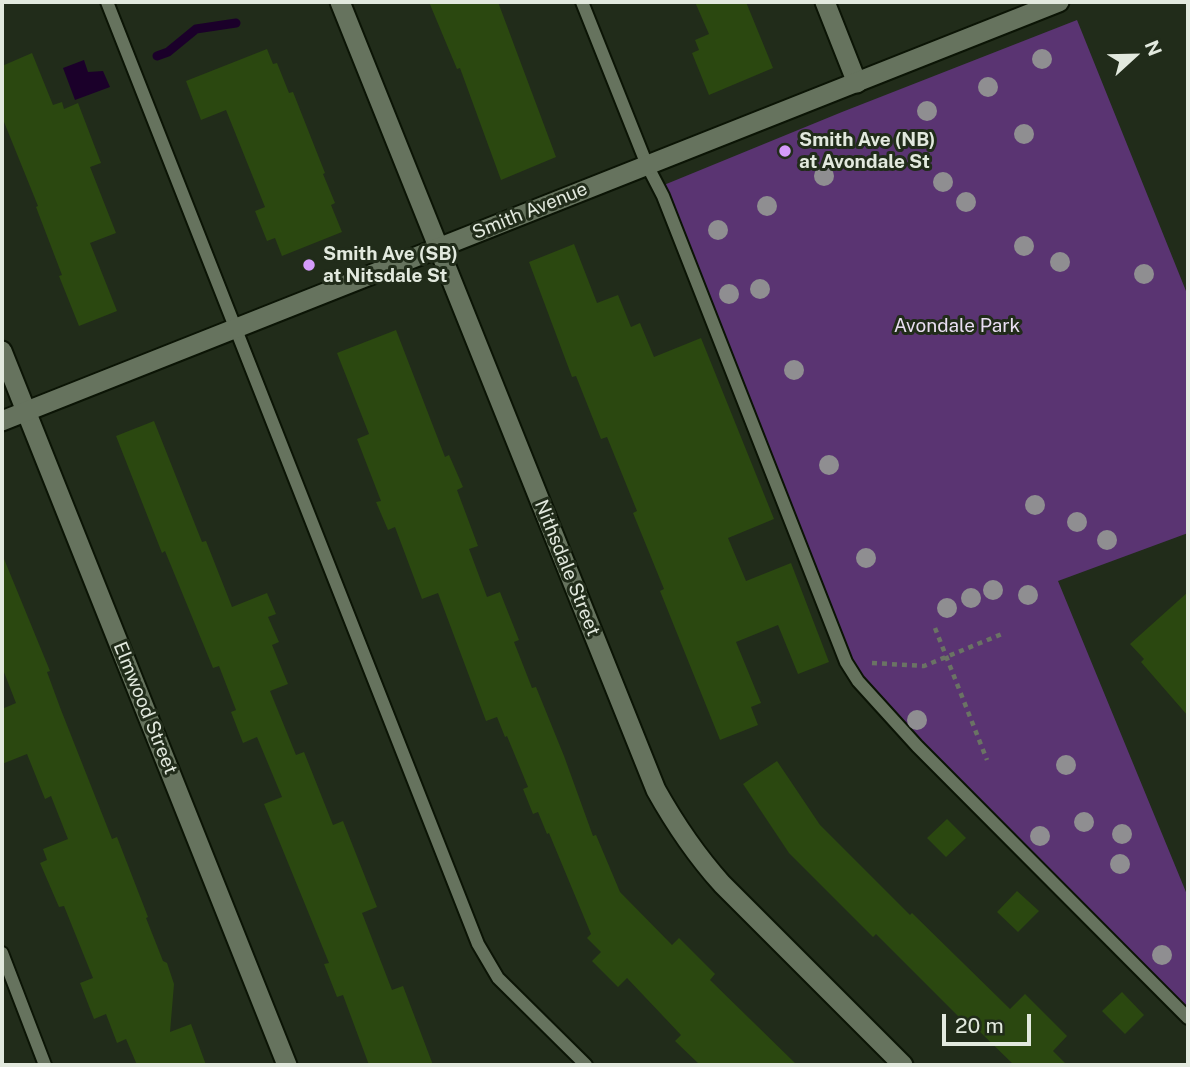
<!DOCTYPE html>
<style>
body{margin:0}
#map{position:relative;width:1190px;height:1067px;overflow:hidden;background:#212c1a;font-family:"Public Sans",sans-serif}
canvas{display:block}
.frame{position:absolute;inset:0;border:4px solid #e2e9de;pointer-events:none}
.north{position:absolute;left:1099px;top:21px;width:70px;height:70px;-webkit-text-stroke:5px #212c1a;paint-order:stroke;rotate:68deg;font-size:19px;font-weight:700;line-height:28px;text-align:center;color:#e2e9de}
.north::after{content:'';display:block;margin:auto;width:24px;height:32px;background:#e2e9de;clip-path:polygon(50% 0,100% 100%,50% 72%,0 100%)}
.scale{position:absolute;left:942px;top:1014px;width:89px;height:32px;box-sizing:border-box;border:4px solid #e2e9de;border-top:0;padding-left:9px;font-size:21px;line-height:24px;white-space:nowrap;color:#e2e9de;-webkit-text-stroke:5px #212c1a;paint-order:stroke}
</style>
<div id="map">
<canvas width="1190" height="1067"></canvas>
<div class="frame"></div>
<div class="north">N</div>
<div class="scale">20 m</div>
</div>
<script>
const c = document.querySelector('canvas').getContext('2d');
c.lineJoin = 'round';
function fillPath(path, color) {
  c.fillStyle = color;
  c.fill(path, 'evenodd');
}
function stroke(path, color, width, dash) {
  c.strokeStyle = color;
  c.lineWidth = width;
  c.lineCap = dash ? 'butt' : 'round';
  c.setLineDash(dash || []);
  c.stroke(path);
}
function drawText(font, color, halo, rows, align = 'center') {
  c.font = font + ' "Public Sans",sans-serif';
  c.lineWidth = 6;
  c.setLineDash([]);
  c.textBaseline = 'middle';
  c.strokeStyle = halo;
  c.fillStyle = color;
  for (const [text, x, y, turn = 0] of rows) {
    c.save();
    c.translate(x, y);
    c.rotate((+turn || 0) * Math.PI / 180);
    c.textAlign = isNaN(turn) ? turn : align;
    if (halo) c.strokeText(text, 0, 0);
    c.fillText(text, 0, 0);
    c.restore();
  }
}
fillPath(new Path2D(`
 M1077 20 1188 296V533L1058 581 1188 897V1018L858 681 659 187 842 112Z`), '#5a3472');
fillPath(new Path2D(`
 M84 60 88 72 103 71 110 87 75 100 63 68Z`), '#1b002a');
stroke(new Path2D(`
 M157 56 168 52 196 29 236 23`), '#1b002a', 9);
fillPath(new Path2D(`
 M429 2H498L556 157 501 180 460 68 457 69Z
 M695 2H746L773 68 709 95 692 53 699 50 695 40 709 34Z
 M267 49 273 64 277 63 289 93 293 92 325 173 323 174 335 203 331 205 342 232 282 256 275 238 267 241 255 211 265 207 226 110 201 120 186 81Z
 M32 53 53 105 62 102 64 109 78 103 101 163 90 167 116 233 90 243 117 311 79 326 59 276 62 275 36 207 38 206 2 117V66Z
 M574 244 597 303 618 295 631 327 640 323 654 357 701 338 774 519 728 538 746 581 791 563 829 662 798 674 778 625 736 642 761 703 751 707 758 725 720 740 660 591 664 589 633 513 637 511 607 437 601 439 576 376 572 377 529 262Z
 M396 330 445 457 449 455 463 487 457 490 478 546 469 549 487 597 500 592 519 640 514 642 532 688 536 687 564 756 593 836 596 835 620 892 672 945 679 938 715 974 710 980 797 1065H700L675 1041 681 1035 627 978 618 987 592 961 601 952 587 938 591 934 549 833 547 834 538 812 533 814 523 789 528 787 507 736 505 737 497 717 486 721 438 593 422 599 395 527 388 530 376 502 381 501 357 439 369 434 337 353Z
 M154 421 202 542 206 541 232 607 267 593 276 614 268 617 279 642 272 645 288 684 270 691 296 755 304 752 333 825 343 821 377 907 362 913 392 990 403 986 433 1065H369L343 995 337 997 324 964 329 963 264 804 282 797 257 737 243 743 231 712 236 710 219 666 213 668 165 551 162 553 116 436Z
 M2 554 50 671 47 672 61 710 112 839 117 837 148 917 146 918 163 961 167 963 174 984 170 1032 191 1024 206 1065H137L126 1039 117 1043 106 1014 94 1019 80 983 93 978 64 906 59 907 40 863 47 860 43 849 68 839 51 796 45 799 27 754 2 764V709L16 703 2 667Z
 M1188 592V716L1141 662 1144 659 1130 644Z
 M777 761 820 825 910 915 912 913 1010 1009 1025 994 1067 1036 1053 1051 1067 1065H1014L975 1027 972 1030 876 934 873 937 789 853 743 784Z
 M947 819 966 838 946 857 927 838Z
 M1017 891 1039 911 1018 932 997 912Z
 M1122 992 1144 1015 1125 1034 1102 1011Z`), '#2b4810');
const service = new Path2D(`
 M107 2 478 944 498 978 586 1065
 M582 2 647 165 663 196 846 662 858 681 917 746 1188 1018
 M2 953 45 1065`);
const minor = new Path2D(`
 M340 2 656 790C675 824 696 855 722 884L903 1065
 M825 2 857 83
 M2 351 287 1065`);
const tertiary = new Path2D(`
 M2 421 1059 2`);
stroke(service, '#0b1405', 16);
stroke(minor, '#0b1405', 23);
stroke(tertiary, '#0b1405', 23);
stroke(new Path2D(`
 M935 628 987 760
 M872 663 924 666 1002 634`), '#6a7364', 4.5, [5, 5]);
stroke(service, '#66735e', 12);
stroke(minor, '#66735e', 19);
stroke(tertiary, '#66735e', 19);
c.fillStyle = '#8f8e91';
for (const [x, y] of [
 [1042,59],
 [988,87],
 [927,111],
 [1024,134],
 [824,176],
 [943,182],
 [966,202],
 [767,206],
 [718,230],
 [1024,246],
 [1060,262],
 [1144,274],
 [760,289],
 [729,294],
 [794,370],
 [829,465],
 [1035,505],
 [1077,522],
 [1107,540],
 [866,558],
 [993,590],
 [1028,595],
 [971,598],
 [947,608],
 [917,720],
 [1066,765],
 [1084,822],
 [1122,834],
 [1040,836],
 [1120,864],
 [1162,955]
]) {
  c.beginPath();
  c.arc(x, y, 10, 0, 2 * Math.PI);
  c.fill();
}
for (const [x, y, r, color] of [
 [785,151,7,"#d59cfb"],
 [309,265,7,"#d59cfb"]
]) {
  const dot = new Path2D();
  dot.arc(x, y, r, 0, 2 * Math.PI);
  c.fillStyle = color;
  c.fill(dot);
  stroke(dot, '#212c1a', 2.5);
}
drawText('bold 19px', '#e2e9de', '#212c1a', [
 ["Smith Ave (NB)",799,140],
 ["at Avondale St",799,162],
 ["Smith Ave (SB)",323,254],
 ["at Nitsdale St",323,276]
], 'left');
drawText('19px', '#e2e9de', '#212c1a', [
 ["Smith Avenue",530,211,-22],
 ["Nithsdale Street",567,568,68],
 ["Elmwood Street",145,708,68]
]);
drawText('19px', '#e9def2', '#212c1a', [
 ["Avondale Park",957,326]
]);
</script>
